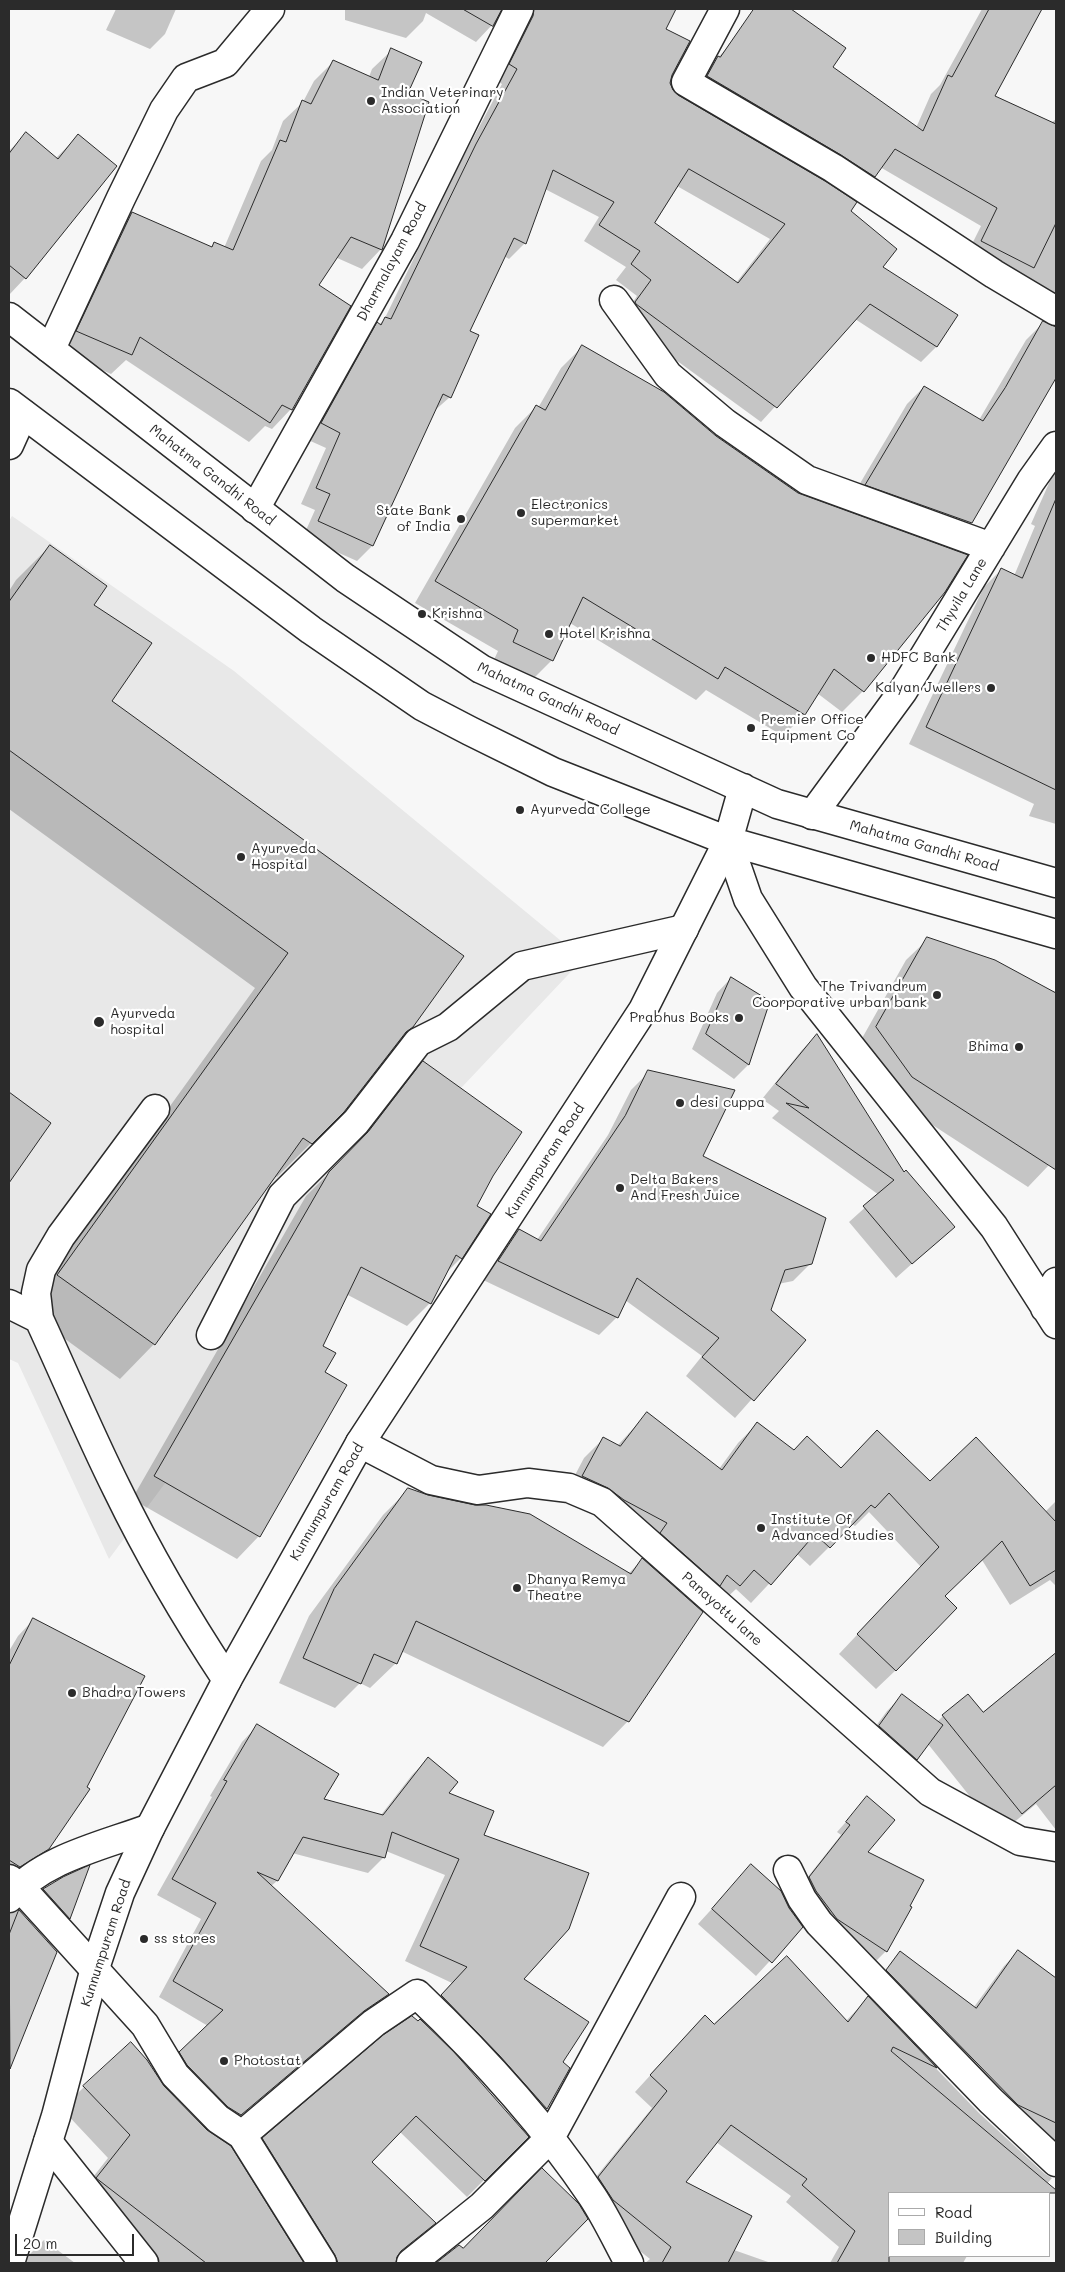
<!DOCTYPE html>
<style>
body{margin:0}
#map{position:relative;width:1065px;height:2272px;overflow:hidden;background:#f7f7f7;font-family:Mali,sans-serif}
canvas{display:block}
.frame{position:absolute;inset:0;border:10px solid #2b2b2b;pointer-events:none}
.legend{position:absolute;left:888px;top:2192px;width:162px;height:65px;box-sizing:border-box;background:#fff;border:1px solid #aaa;margin:0;padding:6px 9px;list-style:none;font-size:15px;color:#2b2b2b}
.legend li{display:flex;align-items:center;gap:10px;height:25px}
.legend b{width:25px;border:1px solid #aaa}
.scale{position:absolute;left:15px;top:2234px;width:119px;height:22px;box-sizing:border-box;border:2px solid #2b2b2b;border-top:0;padding-left:6px;font-size:15px;line-height:18px;white-space:nowrap;color:#2b2b2b;-webkit-text-stroke:4px #fff;paint-order:stroke}
</style>
<div id="map">
<canvas width="1065" height="2272"></canvas>
<div class="frame"></div>
<ul class="legend">
<li><b style="height:6px;background:#fff"></b>Road</li>
<li><b style="height:14px;background:#c4c4c4"></b>Building</li>
</ul>
<div class="scale">20 m</div>
</div>
<script>
const c = document.querySelector('canvas').getContext('2d');
c.lineJoin = 'round';
function fillPath(path, color) {
  c.fillStyle = color;
  c.fill(path, 'evenodd');
}
function stroke(path, color, width, dash) {
  c.strokeStyle = color;
  c.lineWidth = width;
  c.lineCap = dash ? 'butt' : 'round';
  c.setLineDash(dash || []);
  c.stroke(path);
}
function drawText(font, color, halo, rows, align = 'center') {
  c.font = font + ' Mali,sans-serif';
  c.lineWidth = 4.5;
  c.setLineDash([]);
  c.textBaseline = 'middle';
  c.strokeStyle = halo;
  c.fillStyle = color;
  for (const [text, x, y, turn = 0] of rows) {
    c.save();
    c.translate(x, y);
    c.rotate((+turn || 0) * Math.PI / 180);
    c.textAlign = isNaN(turn) ? turn : align;
    if (halo) c.strokeText(text, 0, 0);
    c.fillText(text, 0, 0);
    c.restore();
  }
}
fillPath(new Path2D(`
 M12 516 234 671 583 959 445 1105 109 1559 18 1363 9 1359V521Z`), '#e8e8e8');
fillPath(new Path2D(`
 M116 9H176L165 34 150 49 106 30Z
 M345 9H500L492 25 476 42 426 13 423 21 406 38 345 20Z
 M552 9H675L664 29 672 91 849 211 881 267 956 316 936 347 921 362 855 319 761 422 621 320 637 296 616 280 626 267 584 241 599 217 545 189 525 243 509 259 504 256 469 332 450 397 433 412 372 546 357 561 303 537 315 510 301 504 326 448 306 439 362 339 384 320 461 161 502 84 495 80 519 26 535 11 547 19ZM677 186 770 239 736 283 654 223Z
 M982 9H1041L993 97 1051 123 1056 119V375L971 523 954 540 849 502 907 404 924 387 979 420 1026 340 1043 323 1055 328 1053 321 965 258 981 226 880 167 857 193 701 75 728 47 831 67 916 128 931 94 940 85Z
 M392 50 406 94 381 249 362 269 335 257 317 285 291 409 272 429 265 426 249 442 126 360 111 374 58 351 113 233 132 213 210 248 215 243 224 248 261 161 272 150 283 121 303 102 314 81 334 61 369 77 372 69Z
 M26 134 56 158 78 136 25 278 9 295V151Z
 M582 347 798 494 944 591 863 691 842 712 817 693 804 715 783 736 706 690 696 700 570 623 552 660 531 681 492 664 498 651 415 603 515 428 536 407 538 408 561 368Z
 M1056 471V646L1020 723 1056 737V824L1029 816 1034 804 909 744 984 587 1001 570 1014 576 1035 526 1031 524 1053 474Z
 M50 546 92 605 110 701 412 1026 399 1040 343 1111 277 1177 275 1176 154 1344 120 1379 24 1309 255 988 9 809V591L16 580Z
 M928 939 994 961 1056 995V1153L1049 1165 1028 1187 891 1098 856 1049 906 960Z
 M731 978 769 1002 748 1065 734 1079 692 1049 717 993Z
 M816 1036 904 1174 953 1227 896 1278 849 1222 879 1195 772 1118 779 1111 762 1099 802 1050Z
 M423 1062 476 1207 461 1258 445 1274 430 1303 407 1326 346 1294 321 1346 323 1372 259 1536 237 1559 132 1499 306 1196 346 1156 401 1085Z
 M649 1072 702 1156 811 1263 793 1281 778 1284 769 1311 804 1340 735 1418 686 1376 702 1356 625 1300 617 1317 599 1335 481 1279 501 1248 519 1230 537 1240 608 1135 631 1090Z
 M9 1094 50 1123 9 1181Z
 M647 1414 719 1469 738 1443 757 1424 793 1451 840 1469 930 1483 1045 1512 1056 1501V1586L1050 1580 1010 1605 982 1560 943 1597 896 1670 876 1689 839 1654 921 1567 869 1512 855 1526 852 1524 810 1566 797 1554 751 1603 736 1589 720 1604 649 1543 564 1496 584 1458 603 1439 617 1446Z
 M408 1490 628 1574 642 1560 628 1721 603 1747 401 1651 396 1663 370 1688 360 1683 335 1708 279 1683 309 1616 383 1515Z
 M33 1620 48 1848 32 1865 9 1879V1651L18 1636Z
 M1049 1661 1056 1670V1830L1036 1804 1000 1834 928 1744 902 1774 865 1741 887 1711 902 1696 937 1722 943 1716 983 1714Z
 M257 1726 322 1800 381 1815 412 1775 428 1759 447 1793 482 1836 522 1979 562 2063 569 2068 546 2108 530 2123 426 2012 452 1983 405 1961 445 1875 386 1851 384 1857 368 1873 292 1853 277 1881 271 1886 387 1994 371 2010 347 2026 224 2130 164 2068 208 2026 159 1997 201 1919 157 1895 212 1797 210 1796 242 1742Z
 M867 1798 866 1852 886 1951 876 1961 827 1929 799 1888 841 1835 837 1832Z
 M751 1866 801 1927 756 1976 698 1924Z
 M88 1868 69 1918 62 1925 37 1897 44 1890 64 1878Z
 M19 1911 10 2032 9 2035V1914Z
 M1018 1952 1056 1980V2170L873 1985 901 1953 974 2007 1004 1966Z
 M868 1998 979 2113 1045 2174 1052 2178 1039 2193H889V2256H967L963 2263H830L839 2247 786 2202 791 2196 716 2142 684 2182 734 2250 771 2263H645L650 2259 597 2217 582 2194 652 2108 635 2092 689 2033 714 2025 846 2021Z
 M384 2036 527 2137 467 2197 399 2131 370 2162 434 2223 395 2257V2263H314L247 2155 263 2139Z
 M84 2087H163L206 2131 230 2147 302 2263H144L148 2258 75 2200 108 2158 62 2109Z
 M586 2219 543 2263H438L459 2246 463 2250Z
 M44 2240 75 2263H21Z`), '#0003');
const building = new Path2D(`
 M463 9H502L493 26Z
 M534 9H676L666 29 690 41 672 75 670 83 673 90 678 95 825 181 857 202 851 211 897 249 883 267 958 315 937 347 870 304 777 408 636 304 635 302 651 280 631 264 640 251 599 225 614 202 553 170 526 244 514 238 470 331 479 335 451 398 443 394 373 546 318 521 330 494 316 488 340 433 321 423 377 322 381 325 385 317 391 319 476 144 517 69 509 64 533 16ZM689 169 785 224 738 283 655 223Z
 M754 9H791L846 48 833 67 923 131 948 75 952 77 989 9H1042L995 96 1056 124V223L1034 268 981 241 997 208 895 149 875 177 841 155 707 76 718 56 720 57Z
 M391 48 422 62 408 93 429 102 382 250 351 237 319 285 351 306 292 410 282 405 270 423 140 337 132 355 76 331 132 212 212 247 214 242 233 250 280 140 286 142 302 100 311 104 333 60 378 80Z
 M26 132 58 159 78 134 117 166 26 279 9 265V154Z
 M1043 321 1056 327V378L972 523 865 485 924 386 983 421 1005 388Z
 M582 345 664 392 716 436 798 493 968 555 945 592 864 692 834 669 805 715 725 667 718 679 583 597 553 661 513 642 518 630 435 581 536 405 545 410Z
 M1056 499V790L926 727 1001 568 1022 578Z
 M50 545 107 586 94 605 152 643 112 701 464 956 413 1027 406 1032 344 1112 312 1144 303 1138 155 1345 57 1275 288 953 9 750V602Z
 M927 937 995 960 1056 993V1170L912 1077 876 1027Z
 M731 977 770 1001 749 1065 706 1034Z
 M817 1034 904 1172 906 1170 955 1227 912 1264 863 1206 894 1180 786 1103 809 1108 776 1084Z
 M423 1061 522 1132 493 1176 477 1206 491 1214 462 1259 456 1255 431 1304 361 1267 323 1346 336 1353 325 1372 347 1385 260 1537 154 1476 329 1172 368 1132Z
 M648 1070 735 1090 703 1156 826 1218 812 1264 785 1270 771 1310 806 1340 754 1401 702 1357 719 1338 637 1278 618 1318 498 1261 519 1229 541 1241 625 1116Z
 M9 1092 51 1123 9 1183Z
 M647 1412 722 1470 757 1422 794 1450 807 1436 841 1468 877 1430 930 1481 976 1437 1056 1522V1570L1030 1586 1002 1541 945 1596 957 1608 896 1671 857 1634 939 1547 889 1493 875 1508 871 1505 830 1548 815 1534 771 1585 754 1570 740 1586 727 1575 720 1586 660 1533 667 1523 624 1500 608 1488 582 1476 603 1437 620 1446Z
 M408 1488 428 1495 475 1505H486L530 1514 631 1574 642 1558 703 1612 629 1722 416 1621 397 1664 374 1654 361 1684 303 1658 334 1589Z
 M33 1618 145 1676 87 1787 90 1789 49 1849 20 1867 9 1860V1666Z
 M1056 1653V1785L1022 1814 942 1715 968 1694 983 1712Z
 M902 1694 943 1725 917 1760 879 1726Z
 M257 1724 339 1774 324 1799 383 1815 428 1757 458 1782 449 1793 494 1811 484 1835 589 1873 569 1929 524 1979 589 2022 563 2062 570 2068 547 2109 499 2055 441 1995 467 1967 420 1946 459 1859 392 1832 385 1858 303 1837 278 1881 257 1872 389 1994 364 2011 241 2115 228 2107 187 2065 179 2052 223 2010 173 1981 216 1903 172 1879 227 1781 224 1780Z
 M867 1796 895 1820 868 1852 924 1880 910 1906 912 1907 887 1952 837 1919 816 1891 809 1877 850 1825 846 1822Z
 M751 1864 781 1891 789 1908 803 1927 772 1963 712 1909Z
 M90 1865 70 1919 43 1889 63 1877Z
 M19 1910 57 1952 10 2069 9 1935Z
 M1018 1950 1056 1978V2123L1018 2105 886 1970 900 1951 976 2008Z
 M787 1956 848 2022 868 1996 937 2068 893 2047 891 2051 1056 2190V2193H889V2263H837L855 2231 802 2185 807 2179 731 2125 686 2182 752 2216 728 2263H662L671 2247 613 2200 598 2177 667 2091 650 2075 705 2015 714 2024Z
 M412 2016 418 2021 420 2019 454 2052 529 2137 485 2181 416 2116 372 2162 436 2223 401 2251 397 2257 396 2263H338L335 2255 262 2138 383 2035Z
 M131 2042 147 2060 164 2086 207 2130 231 2146 304 2263H206L96 2178 130 2135 83 2086Z
 M542 2168 579 2204 588 2219 545 2263H436L459 2245 463 2248Z`);
fillPath(building, '#c4c4c4');
stroke(building, '#2b2b2b', 1);
const minor = new Path2D(`
 M725 9 686 82 833 168 994 274 1056 311
 M614 300 668 375 725 423 807 480 991 547
 M49 348 55 340 121 198 164 110 186 78 225 63 270 9
 M9 445 23 414
 M255 509 405 241 519 9
 M812 815 903 691 1031 481 1056 446
 M728 841 748 899 803 987 994 1227 1056 1324
 M155 1109 61 1236 41 1270 36 1293 39 1319C65 1375 89 1433 117 1489 149 1555 186 1618 227 1680
 M9 1304 39 1319
 M1045 1308 1056 1282
 M211 1335 282 1196 356 1122 418 1042 448 1027 522 966 684 929
 M360 1443 431 1480 478 1490 528 1483 569 1488 602 1502 930 1792 1020 1841 1056 1847
 M788 1870 802 1899 819 1923 991 2101 1056 2162
 M9 1879 19 1886 145 2025 175 2075 218 2119 242 2135 322 2263
 M9 1898C43 1858 102 1846 150 1828
 M242 2135 374 2023 417 1994C482 2056 542 2121 592 2196 606 2217 617 2241 629 2263
 M48 2142 144 2263
 M411 2263 482 2206 550 2138 681 1897`);
const major = new Path2D(`
 M9 317 345 578 481 669 777 804 1056 883
 M9 403 311 630 422 706 470 731 553 772 728 841 1056 934
 M10 2263 56 2116 95 1968 120 1893 150 1828 227 1680 360 1443 643 1010 728 841 743 788`);
stroke(minor, '#2b2b2b', 31);
stroke(major, '#2b2b2b', 31);
stroke(minor, '#fff', 28);
stroke(major, '#fff', 28);
for (const [x, y, r, color] of [
 [371,101,5,"#2b2b2b"],
 [521,513,5,"#2b2b2b"],
 [461,519,5,"#2b2b2b"],
 [422,614,5,"#2b2b2b"],
 [549,634,5,"#2b2b2b"],
 [871,658,5,"#2b2b2b"],
 [991,688,5,"#2b2b2b"],
 [751,728,5,"#2b2b2b"],
 [520,810,5,"#2b2b2b"],
 [241,857,5,"#2b2b2b"],
 [937,995,5,"#2b2b2b"],
 [739,1018,5,"#2b2b2b"],
 [99,1022,6,"#2b2b2b"],
 [1019,1047,5,"#2b2b2b"],
 [680,1103,5,"#2b2b2b"],
 [620,1188,5,"#2b2b2b"],
 [761,1528,5,"#2b2b2b"],
 [517,1588,5,"#2b2b2b"],
 [72,1693,5,"#2b2b2b"],
 [144,1939,5,"#2b2b2b"],
 [224,2061,5,"#2b2b2b"]
]) {
  const dot = new Path2D();
  dot.arc(x, y, r, 0, 2 * Math.PI);
  c.fillStyle = color;
  c.fill(dot);
  stroke(dot, '#fff', 2);
}
drawText('14px', '#2b2b2b', '#fff', [
 ["Indian Veterinary",381,93],
 ["Association",381,109],
 ["Electronics",531,505],
 ["supermarket",531,521],
 ["State Bank",451,511,"right"],
 ["of India",451,527,"right"],
 ["Krishna",432,614],
 ["Hotel Krishna",559,634],
 ["HDFC Bank",881,658],
 ["Kalyan Jwellers",981,688,"right"],
 ["Premier Office",761,720],
 ["Equipment Co",761,736],
 ["Ayurveda College",530,810],
 ["Ayurveda",251,849],
 ["Hospital",251,865],
 ["The Trivandrum",927,987,"right"],
 ["Coorporative urban bank",927,1003,"right"],
 ["Ayurveda",110,1014],
 ["hospital",110,1030],
 ["Prabhus Books",729,1018,"right"],
 ["Bhima",1009,1047,"right"],
 ["desi cuppa",690,1103],
 ["Delta Bakers",630,1180],
 ["And Fresh Juice",630,1196],
 ["Institute Of",771,1520],
 ["Advanced Studies",771,1536],
 ["Dhanya Remya",527,1580],
 ["Theatre",527,1596],
 ["Bhadra Towers",82,1693],
 ["ss stores",154,1939],
 ["Photostat",234,2061]
], 'left');
drawText('14px', '#2b2b2b', '#fff', [
 ["Dharmalayam Road",392,262,-62],
 ["Mahatma Gandhi Road",212,475,38],
 ["Thyvila Lane",962,595,-59],
 ["Mahatma Gandhi Road",548,699,25],
 ["Mahatma Gandhi Road",924,846,16],
 ["Kunnumpuram Road",545,1161,-57],
 ["Kunnumpuram Road",327,1502,-60],
 ["Panayottu lane",722,1609,42],
 ["Kunnumpuram Road",106,1943,-72]
]);
</script>
